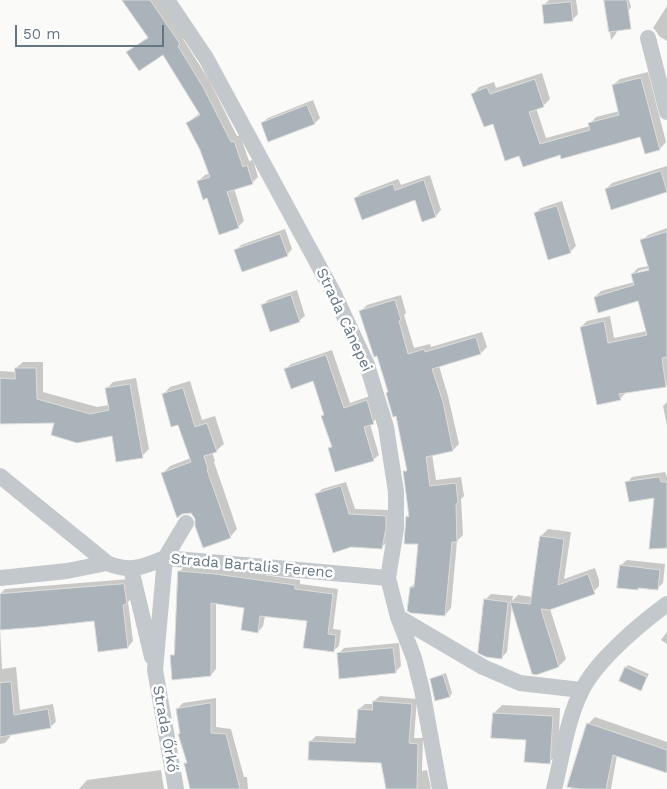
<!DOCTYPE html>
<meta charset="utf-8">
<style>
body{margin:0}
#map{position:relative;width:667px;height:789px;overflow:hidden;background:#fafaf8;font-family:"Work Sans",sans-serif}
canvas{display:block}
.scale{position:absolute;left:15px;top:25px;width:149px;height:22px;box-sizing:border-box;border:2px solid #657683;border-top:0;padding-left:6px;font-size:15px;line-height:18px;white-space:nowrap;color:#657683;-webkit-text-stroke:4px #fff;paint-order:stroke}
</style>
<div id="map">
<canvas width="667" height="789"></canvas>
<div class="scale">50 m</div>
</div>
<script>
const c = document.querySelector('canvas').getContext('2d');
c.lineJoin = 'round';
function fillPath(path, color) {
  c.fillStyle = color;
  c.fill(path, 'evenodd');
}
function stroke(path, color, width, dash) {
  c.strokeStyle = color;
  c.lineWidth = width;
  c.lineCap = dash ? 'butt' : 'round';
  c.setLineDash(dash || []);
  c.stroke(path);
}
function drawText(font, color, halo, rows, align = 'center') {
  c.font = font + ' "Work Sans",sans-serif';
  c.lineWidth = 5;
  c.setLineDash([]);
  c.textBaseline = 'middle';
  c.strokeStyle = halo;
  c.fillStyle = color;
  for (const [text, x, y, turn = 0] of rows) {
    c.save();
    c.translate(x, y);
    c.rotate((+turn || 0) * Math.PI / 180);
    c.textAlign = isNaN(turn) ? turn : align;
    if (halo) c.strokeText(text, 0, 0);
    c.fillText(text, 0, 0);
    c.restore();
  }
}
fillPath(new Path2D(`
 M124 0H160L185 37 183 39 209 80 237 136 240 135 249 161 253 160 258 177 252 183 234 188 244 221 238 227 208 197 198 181 205 175 210 173 202 150 187 123 200 113 164 53 128 52 148 37Z
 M549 0H576L578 14 572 20 543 6Z
 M606 0H629L631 7 615 35 611 40Z
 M667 6V41L659 36 656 31 653 28Z
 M648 72 666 142 660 149 641 135 561 154 520 155 473 94 479 87 494 82 496 88 542 73 550 99 543 106 536 108 546 138 590 126V124L596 117 620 111 613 85 620 79Z
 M313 100 320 118 315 123H262L268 118Z
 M667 166V191L612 209 606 189 612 183Z
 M430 175 441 210 436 216 423 220 416 199 356 198 361 193 398 179 401 185Z
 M562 201 576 246 570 252 535 213 541 208Z
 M667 228V385L626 392 620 399 581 327 587 321 610 316 614 338 647 331 639 300 595 297 601 291 634 282 632 274 638 268 649 266 642 241 648 235ZM655 267V269L638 274V271Z
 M285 229 292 249 287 255 236 250 241 245Z
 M297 290 305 316 299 321 262 306 268 300Z
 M401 295 406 313 404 315 414 348 430 344 431 347 482 332 487 347 481 353 439 366 448 396 459 444 453 450 432 454 436 480 461 477 464 496 461 499 463 535 457 541 451 608 445 615 411 587 416 582 419 542 407 517 410 514 405 472 408 469 397 415 378 354 361 311 367 305Z
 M332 350 350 403 373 395 379 417 370 424 379 455 373 460 330 448 332 446 322 416 325 413 313 380 285 370 291 364Z
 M23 362H43V392L97 407 109 405 106 389 113 382 136 378 149 449 142 456 113 435 56 422 0 415V371L16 372V368Z
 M190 381 202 420 215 416 224 444 216 451 212 452 215 461 214 462 237 529 230 537 196 518 163 473 170 466 191 458 179 423 163 395 170 387Z
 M667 402V426L663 406Z
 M665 472 667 477V542L656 497 627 483 632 477Z
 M346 482 355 509 391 510 387 542 381 548 316 495 322 489Z
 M548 529 571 532 564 579 595 568 599 580V586L592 593 550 609 566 659 559 666 512 605 507 652 501 658 485 600 491 594 513 596 512 601 518 595 533 597 541 536Z
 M627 560 665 564 663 583 657 589 640 587 638 589 619 587 621 565Z
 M185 566 221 569 300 580V584L338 589 333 629 341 630 339 646 333 651 308 620 265 616 263 626 258 632 246 607 216 603V669L211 675 172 656 175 653 179 572Z
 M130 579 132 598 128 602 133 641 128 647 95 619 0 628 2 669 16 667 20 710 53 704 56 722 50 727 10 734V737L5 743 0 744V594L5 589Z
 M667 632V644L661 640Z
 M399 643 401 666 395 672 338 654 344 648Z
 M628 665 649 674 640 689 626 667Z
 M446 673 452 693 450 696 436 700 431 680 434 677Z
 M380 696 417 699 414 738H423L422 771 427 770 431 788 429 789H387L382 762 310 742 316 736 357 738 359 709 365 704H374V701Z
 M216 698V727L231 729 244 777H247L248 789H190L185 764 188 762 179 735 181 733 177 709 183 703Z
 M502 705 560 708 558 754 549 762 527 739 494 713Z
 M595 717 667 742V771L617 755 611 789H571L588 724Z
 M161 770 164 789H79L87 780Z`), '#0003');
const building = new Path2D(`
 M122 0H150L180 44 178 46 203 87 231 142 234 141 243 167 247 165 253 184 227 192 239 228 219 235 207 198 203 200 197 181 210 177 200 150 186 123 200 115 163 55 139 71 126 52 148 38Z
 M604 0H627L631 29 609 32Z
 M571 2 573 21 544 24 542 5Z
 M641 78 660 150 645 154 640 137 561 159 560 155 523 167 519 156 505 161 493 124 484 127 471 94 487 87 490 94 535 79 544 107 529 112 540 144 590 130 588 123 619 115 612 85Z
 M307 105 315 124 268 142 261 123Z
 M661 171 667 192 611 210 605 189Z
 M424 180 436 217 422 222 415 200 362 220 354 198 393 184 395 190Z
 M557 206 571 253 548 260 534 213Z
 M667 232V357L662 358 666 387 619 394 621 400 597 405 580 327 604 321 608 343 647 335 638 301 598 313 594 297 634 285 631 274 649 270 640 240Z
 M280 234 288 256 242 272 234 250Z
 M291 295 300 322 270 332 261 305Z
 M395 300 401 320 399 321 408 354 424 349 425 352 476 337 481 354 432 369 443 402 453 451 426 457 430 486 456 483 458 503 456 504 457 542H452L445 616 411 613 407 611 410 587H414L418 544H404L406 516 409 517 403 471H407L396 416 393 417 386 393 388 392 377 356 374 357 359 311Z
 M326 355 344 408 367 400 374 424 364 427 374 461 335 472 328 448 332 447 321 416 324 415 313 381 291 389 284 369Z
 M15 368H36L37 399 90 414 109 410 105 388 130 384 143 458 116 462 112 436 77 443 51 435 54 423 0 424V378L15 379Z
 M183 388 195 427 207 423 217 452 204 456 208 469 207 470 231 538 203 548 195 526V519L191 513 182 514 177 518 161 473 191 462 178 425 171 427 162 394Z
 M660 477 661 482H667V548L649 549 654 498 629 502 625 482Z
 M341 486 349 514 386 516V528L382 549 351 547 333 553 315 494Z
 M540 536 564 539 558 585 588 574 595 594 549 610 541 609 559 667 536 675 532 674 510 602 530 604Z
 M620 565 660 570 658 590 638 588V590L617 588Z
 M178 571 215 574 295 585V589L333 594 328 634 336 635 334 652 303 648 307 621 260 616 258 633 241 630 244 608 211 603V676L172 680 170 655H174Z
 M124 584 127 604 123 605 128 648 98 652 94 621 39 627 0 630V594Z
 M484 599 508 602 502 659 486 657 478 653Z
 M393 648 396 673 339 679 337 653Z
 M625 667 647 677 641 691 619 681Z
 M443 675 450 697 435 701 430 679Z
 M11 682 14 715 48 709 51 728 0 737V683Z
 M373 701 412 704 409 743 418 744 417 789H386L381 763 308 760 309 741 355 743 358 709 372 710Z
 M211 703V733L226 734 240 789H190L184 763H187L178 734H180L176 709Z
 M493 713 553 716 550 764 524 762 526 740 491 738Z
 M587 723 667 750V773L613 755 606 789H580L567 787Z`);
fillPath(building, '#aab3b9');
stroke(building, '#dcdcda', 1);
stroke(new Path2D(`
 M167 0 206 58 333 292 367 365 386 427 396 492V529L388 578 398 617 414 658 422 690 440 789
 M648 38 667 112
 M0 476 107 563C130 573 143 567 165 558L388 578
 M131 569 152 657
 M0 578 67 571 107 563
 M398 617 483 667 520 683 581 690
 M176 789 155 670 165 558 186 523
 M554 789C562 758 567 719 582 690 597 660 640 624 667 604`), '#c3c8cc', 16);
drawText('15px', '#657683', '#fff', [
 ["Strada Cânepei",344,320,65],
 ["Strada Bartalis Ferenc",252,566,5],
 ["Strada Őrkő",165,729,80]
]);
</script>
